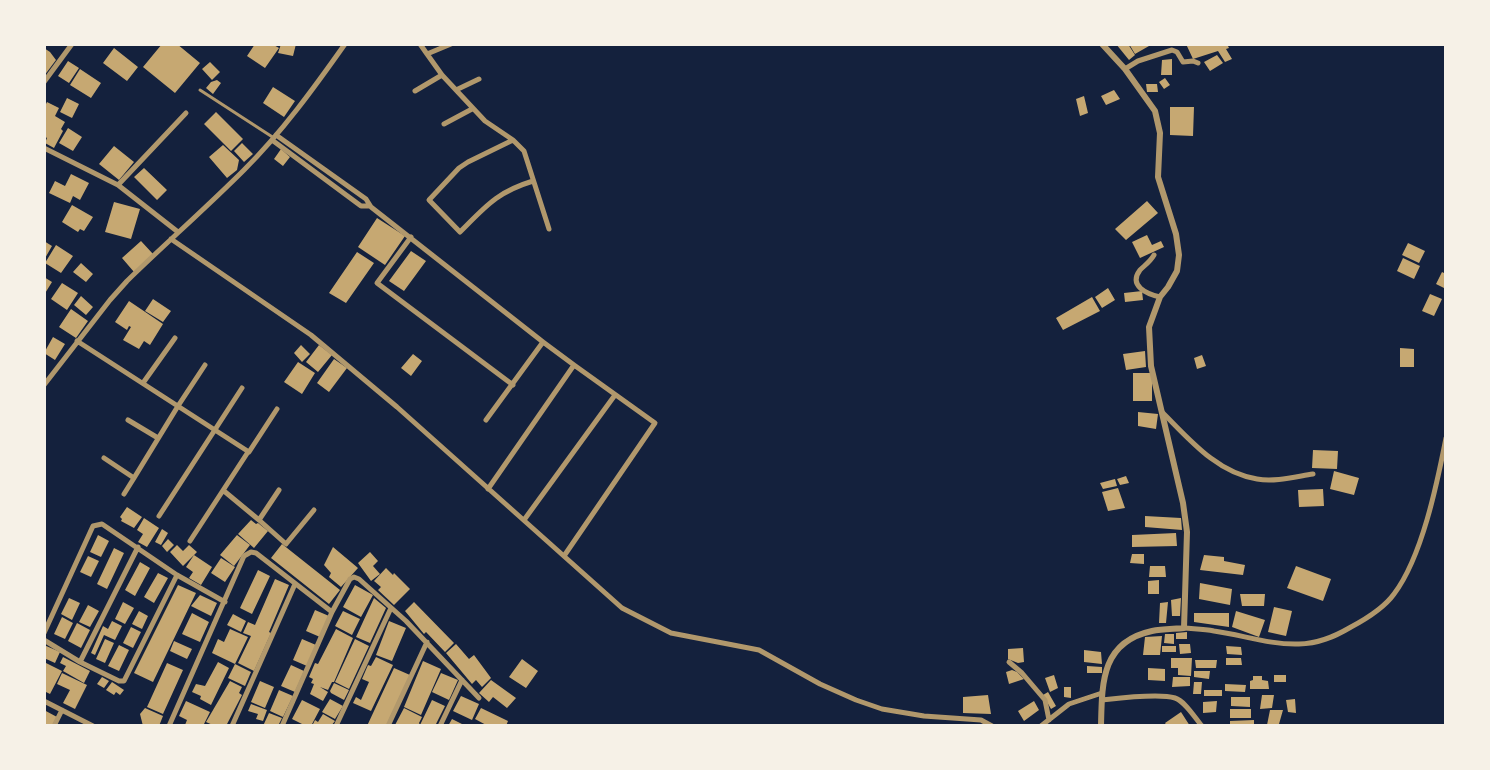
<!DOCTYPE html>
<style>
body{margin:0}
#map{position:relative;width:1490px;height:770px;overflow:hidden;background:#14213d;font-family:Lato,sans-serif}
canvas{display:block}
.frame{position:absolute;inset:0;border:46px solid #f6f1e7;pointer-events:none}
</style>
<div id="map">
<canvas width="1490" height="770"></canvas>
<div class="frame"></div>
</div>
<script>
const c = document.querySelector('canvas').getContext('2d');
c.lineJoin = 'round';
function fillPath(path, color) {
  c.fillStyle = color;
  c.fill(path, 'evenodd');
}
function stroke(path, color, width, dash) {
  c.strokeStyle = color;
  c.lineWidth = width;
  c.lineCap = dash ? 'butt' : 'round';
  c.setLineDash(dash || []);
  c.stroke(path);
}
fillPath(new Path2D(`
 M162 44H177L200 63 175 93 143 67Z
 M255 44H272L279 48 265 68 247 56Z
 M281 44H296L293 56 278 53Z
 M1116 44H1128L1135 55 1129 60Z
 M1129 44H1148L1149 46 1135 54Z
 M1186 44H1227L1229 48 1226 49 1232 59 1225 62 1218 51 1193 59Z
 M44 48 50 52 56 60 44 76Z
 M114 48 138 67 127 81 103 63Z
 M1217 55 1223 63 1210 71 1204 62Z
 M1172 59V75H1161L1162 60Z
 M68 61 79 68 69 83 58 76Z
 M210 62 220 72 212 80 202 69Z
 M80 69 101 83 91 98 70 85Z
 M1165 78 1170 85 1164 89 1159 82Z
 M217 80 221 83 213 94 206 88 211 82Z
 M1146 84H1157L1158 92H1147Z
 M273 87 295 101 284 117 263 103Z
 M1114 90 1120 99 1106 105 1101 96Z
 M1084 96 1088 113 1080 116 1076 99Z
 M67 98 79 104 72 118 60 112Z
 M47 102 59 108 55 116 65 122 61 129 63 131 54 148 45 143 47 138 44 136V108Z
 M1170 107H1194L1193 136 1170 135Z
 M216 112 243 139 231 151 204 124Z
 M68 128 82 137 73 151 59 143Z
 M242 143 253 154 244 162 234 151Z
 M223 145 239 160 237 170 227 178 209 157Z
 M114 146 134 162 119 180 99 164Z
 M281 149 290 157 283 166 274 159Z
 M144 168 167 190 157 200 134 177Z
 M71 174 89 183 80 200 73 196 70 203 49 193 55 181 65 186Z
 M1147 201 1158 213 1126 240 1115 229Z
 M114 202 140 209 131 239 105 232Z
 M72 205 93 217 84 231 80 229 78 232 62 222Z
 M377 218 405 236 385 265 358 247Z
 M1147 235 1152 245 1161 241 1164 247 1140 258 1132 242Z
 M44 241 52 246 44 260Z
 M141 241 153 254 134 272 122 258Z
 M1408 243 1425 251 1419 263 1402 255Z
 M56 245 73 256 61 273 45 263Z
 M411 251 426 261 404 291 389 281Z
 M357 252 374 263 346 303 329 293Z
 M1403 258 1420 266 1414 279 1397 271Z
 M81 263 93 274 86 282 73 272Z
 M1442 272 1446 274V289L1436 284Z
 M44 277 52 282 44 295Z
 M62 283 78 293 67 310 51 299Z
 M1108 288 1115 300 1102 308 1095 297Z
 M1142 291 1143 300 1125 302 1124 293Z
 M1430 294 1442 299 1434 316 1422 311Z
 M81 296 93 307 86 315 74 305Z
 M1092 297 1100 311 1063 330 1056 318Z
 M153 299 171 311 163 322 145 311Z
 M129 301 163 324 150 345 144 341 139 349 123 340 131 327 129 326 127 330 115 322Z
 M71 309 88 321 76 338 59 327Z
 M53 337 65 344 55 360 44 353Z
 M301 345 310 354 302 362 294 353Z
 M319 345 332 355 318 372 306 362Z
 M1400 348 1414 349V367H1400Z
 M1145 351 1146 367 1126 370 1123 354Z
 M413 354 422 361 411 376 401 368Z
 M1202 355 1206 366 1197 369 1194 358Z
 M334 359 347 368 329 392 317 383Z
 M298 362 315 373 302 394 284 382Z
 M1133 373H1152V401H1133Z
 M1138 412 1158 414 1156 429 1138 426Z
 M1313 450 1338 451 1337 469 1312 468Z
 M1334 471 1359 478 1354 495 1330 489Z
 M1126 476 1129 483 1120 485 1117 479Z
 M1115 479 1117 486 1103 489 1100 483Z
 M1118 488 1125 508 1108 511 1102 492Z
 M1323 489 1324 506 1299 507 1298 490Z
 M127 507 142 517 134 528 121 521 122 519 120 517Z
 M1145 516 1181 518 1182 530 1145 527Z
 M144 518 159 528 147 547 138 542 143 534 137 530Z
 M251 520 256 524 258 523 268 531 254 548 238 534Z
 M162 529 168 533 161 545 155 542Z
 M1176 533 1177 546 1132 547V535Z
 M98 535 109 541 101 557 90 552Z
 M237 535 250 545 234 566 220 555Z
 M168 539 174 545 167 552 162 546Z
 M282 544 340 590 329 604 271 558Z
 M177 545 183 551 189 545 197 552 183 566 170 552Z
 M333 547 358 568 341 587 329 577 331 573 324 565Z
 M114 548 124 553 107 589 97 584Z
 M370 552 378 561 373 566 380 574 371 581 358 563Z
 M1132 554H1144V564L1130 563Z
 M194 555 212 567 201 585 189 578 193 572 186 567Z
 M1204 555 1224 557V561L1245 565 1243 575 1200 570Z
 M88 556 99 561 91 577 80 572Z
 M221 558 235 567 225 582 211 573Z
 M140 562 150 568 135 596 125 590Z
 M1150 566H1165L1166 577H1149Z
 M1296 566 1331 579 1323 601 1287 588Z
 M386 568 393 575 394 573 410 589 394 605 378 590 381 587 374 581Z
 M258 570 270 576 252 614 240 608Z
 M158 573 168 578 154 603 144 597Z
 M275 579 289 585 269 632 271 633 254 671 238 663 251 636 243 633 248 622 255 625Z
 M1159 580V594H1148V581Z
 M1200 583 1232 589 1230 605 1199 599Z
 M178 585 196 593 153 682 134 673Z
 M355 585 373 595 361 617 343 607Z
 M1240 594H1265L1264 606H1242Z
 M200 595 217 603 211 616 191 606Z
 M69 598 80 603 72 620 61 614Z
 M374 598 386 608 370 643 356 637Z
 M1181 598 1180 616H1172L1171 600Z
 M123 602 134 608 125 624 115 619Z
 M414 602 454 643 445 652 426 632 424 634 405 611Z
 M1168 602 1166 623H1159L1160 603Z
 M88 605 99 611 90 627 79 622Z
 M1274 607 1292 611 1286 636 1268 632Z
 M315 610 329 616 320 637 306 631Z
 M139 611 148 616 142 629 132 624Z
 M343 611 360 619 352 635 335 626Z
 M1236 611 1265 620 1259 637 1232 627Z
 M192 613 209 622 200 642 182 634Z
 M1194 613H1229V627L1194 622Z
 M233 614 246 621 241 632 227 625Z
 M62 617 73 623 65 639 54 634Z
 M112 621 122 626 115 640 104 635 95 655 91 653 103 626 108 629Z
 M389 621 406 628 392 661 376 655Z
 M77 623 90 630 81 648 68 641Z
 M131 627 141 632 133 648 123 643Z
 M230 629 248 637 235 664 212 653 218 639 224 642Z
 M336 629 353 638 334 682H332L328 690 320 687 328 692 323 701 310 694 314 684 311 683 313 679 309 677 315 663 318 664Z
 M1187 632V639H1176V633Z
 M1165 634H1174V644L1164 643Z
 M1162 636 1160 655H1143L1145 637Z
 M105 639 114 643 105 663 96 659Z
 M302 639 316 645 307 666 293 660Z
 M355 639 369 646 349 689 335 682Z
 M174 641 192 649 187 659 170 651Z
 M456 644 469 659 474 655 491 678 482 687 476 680 472 684 446 653Z
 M1179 644H1190L1191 653 1180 654Z
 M44 645 60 652 55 663 44 658Z
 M119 645 129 650 119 671 108 666Z
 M1162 646H1176V652H1162Z
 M1226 646 1241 647 1242 655 1227 654Z
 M1023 648 1024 662 1018 663 1008 659V649Z
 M1084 650 1101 652 1102 664 1084 662Z
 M63 657 90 671 84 683 63 671 66 666 60 663Z
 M376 657 393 665 371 711 353 703 356 697 361 700 369 682 362 679 368 665 371 666Z
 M1171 658H1192L1191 676 1178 675V668H1171Z
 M1226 658H1241L1242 665H1226Z
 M522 659 538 671 526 688 509 677Z
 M1195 660H1217L1216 668H1196Z
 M423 661 441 669 421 715 404 707Z
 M44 662 62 671 50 694 44 691Z
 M218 662 229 668 211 705 200 699 201 696 192 692 196 684 205 686Z
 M167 663 183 670 163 714 147 707Z
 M235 664 251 672 245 686 228 678Z
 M291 665 304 671 295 692 281 686Z
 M1087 666 1102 667V673H1087Z
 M394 668 410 675 386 726H367Z
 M1148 668 1165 669V681L1148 680Z
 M1012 670 1017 672 1024 679 1009 684 1006 672Z
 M1194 671H1210L1209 679 1194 677Z
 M62 673 87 685 75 709 63 703 70 690 57 684Z
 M441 673 458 680 449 700 432 692Z
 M1054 675 1058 688 1050 692 1045 678Z
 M1274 675H1286V682H1274Z
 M1253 676H1262V680L1268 681 1269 689H1250V681L1253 680Z
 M102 677 109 681 104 688 97 684Z
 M1173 677H1190V686L1172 687Z
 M491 680 516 698 507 708 493 697 489 702 479 693Z
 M230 681 242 687 239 693 242 695 226 726H215L206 722Z
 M260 681 274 687 265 708 251 702Z
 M112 682 124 690 120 695 116 692 114 695 106 690Z
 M1194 682H1202L1201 694H1193Z
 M334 683 349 690 344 700 331 693 330 691Z
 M1225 684 1246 685 1245 692 1225 691Z
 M1064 687H1071V698L1064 697Z
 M279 690 293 696 283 717 270 711Z
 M1204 690H1222V696H1204Z
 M1048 692 1056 706 1051 709 1043 695Z
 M988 695 991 714 963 713V697Z
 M1262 695H1274L1272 708 1260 709Z
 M461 696 479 704 472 720 453 711Z
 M1231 697H1250V707L1231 706Z
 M330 699 343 706 335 719 322 712Z
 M1295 699 1296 713 1288 712 1286 700Z
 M302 700 320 709 311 726H306L292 719Z
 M432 700 445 706 435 726 395 725 404 708 422 717 419 723 420 725Z
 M186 701 210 712 203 726 185 725 187 720 179 716Z
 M1034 701 1039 710 1024 721 1018 711Z
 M1217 701 1216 712 1203 713V702Z
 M251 704 267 710 263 721 256 719 258 714 248 711Z
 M145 708 163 716 159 726H143L140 714Z
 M481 708 508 721 506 726H488L475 719Z
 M1230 709H1251V718H1230Z
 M44 710 57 717 52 726H44Z
 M1270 710H1283L1279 724 1267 725Z
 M1181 712 1190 726H1167L1165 723Z
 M269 713 282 718 278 726H263Z
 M323 714 335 721 331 726H312L315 720 318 722Z
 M452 719 466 726H448Z
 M1254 720V726H1230V721Z`), '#c6a872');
stroke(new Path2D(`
 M200 90 274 138`), '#b1986c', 3);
stroke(new Path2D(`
 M420 44 427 54 451 44
 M427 54 442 75 456 90 479 79
 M1125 69 1138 61 1172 50 1177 52 1183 62 1193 61 1198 63
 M44 82 72 44
 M456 90 485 121 513 140 524 151 549 229
 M415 91 442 75
 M444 124 472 109
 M276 135 366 199 371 207 543 342
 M272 140 361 206H369
 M513 140 468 162 459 168 429 200 460 232C486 206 497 192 533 181
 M44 148 118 185 178 232
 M118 185 186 113
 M411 237 377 283 513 385
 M171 239 311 335 397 407 622 608 671 633 759 650 820 684 856 700 882 709 924 716 981 720 992 726
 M1154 255C1150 262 1145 265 1140 270 1128 286 1147 294 1160 297
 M77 341 249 452 277 409
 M143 383 175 338
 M44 385 110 300 127 281C166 243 206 208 244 170 282 132 314 88 345 44
 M1162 412C1189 439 1217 473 1257 479 1275 482 1294 477 1313 474
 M128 420 158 438
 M486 420 543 342 574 365
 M104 458 134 478 178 406 205 365
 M488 489 574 365 655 423 564 556
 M224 491 259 520 279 490
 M124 494 134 478
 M159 516 242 388
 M259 520 286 544 314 510
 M524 520 615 395
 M190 541 248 452
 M1184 628C1194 629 1204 629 1214 631 1243 635 1270 645 1299 644 1318 644 1334 637 1351 627 1366 619 1384 608 1394 594 1422 557 1437 484 1446 438
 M44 633 93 526 102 524 177 575 225 602
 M44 640 80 662 138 547
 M80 662 119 681H124L177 575
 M1009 662 1022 673 1045 700 1049 720
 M1102 700C1120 698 1159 693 1175 698 1185 701 1195 718 1202 726
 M44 701 93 726
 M54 726 62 710
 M169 726 244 556 251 552 256 553 332 612
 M232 726 295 584
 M282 726 332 612 350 579 354 577 359 579 406 621 479 698
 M336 726 391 608
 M388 726 427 642
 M440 726 462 680
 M1041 726 1069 704 1102 693`), '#b1986c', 5);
stroke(new Path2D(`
 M1101 726C1102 683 1101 642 1152 631 1162 629 1174 629 1184 628L1187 532 1183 503 1151 366 1149 327 1160 297 1168 287 1177 271 1179 255 1176 234 1158 177 1160 133 1155 111 1125 69 1102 44`), '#b1986c', 6);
</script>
